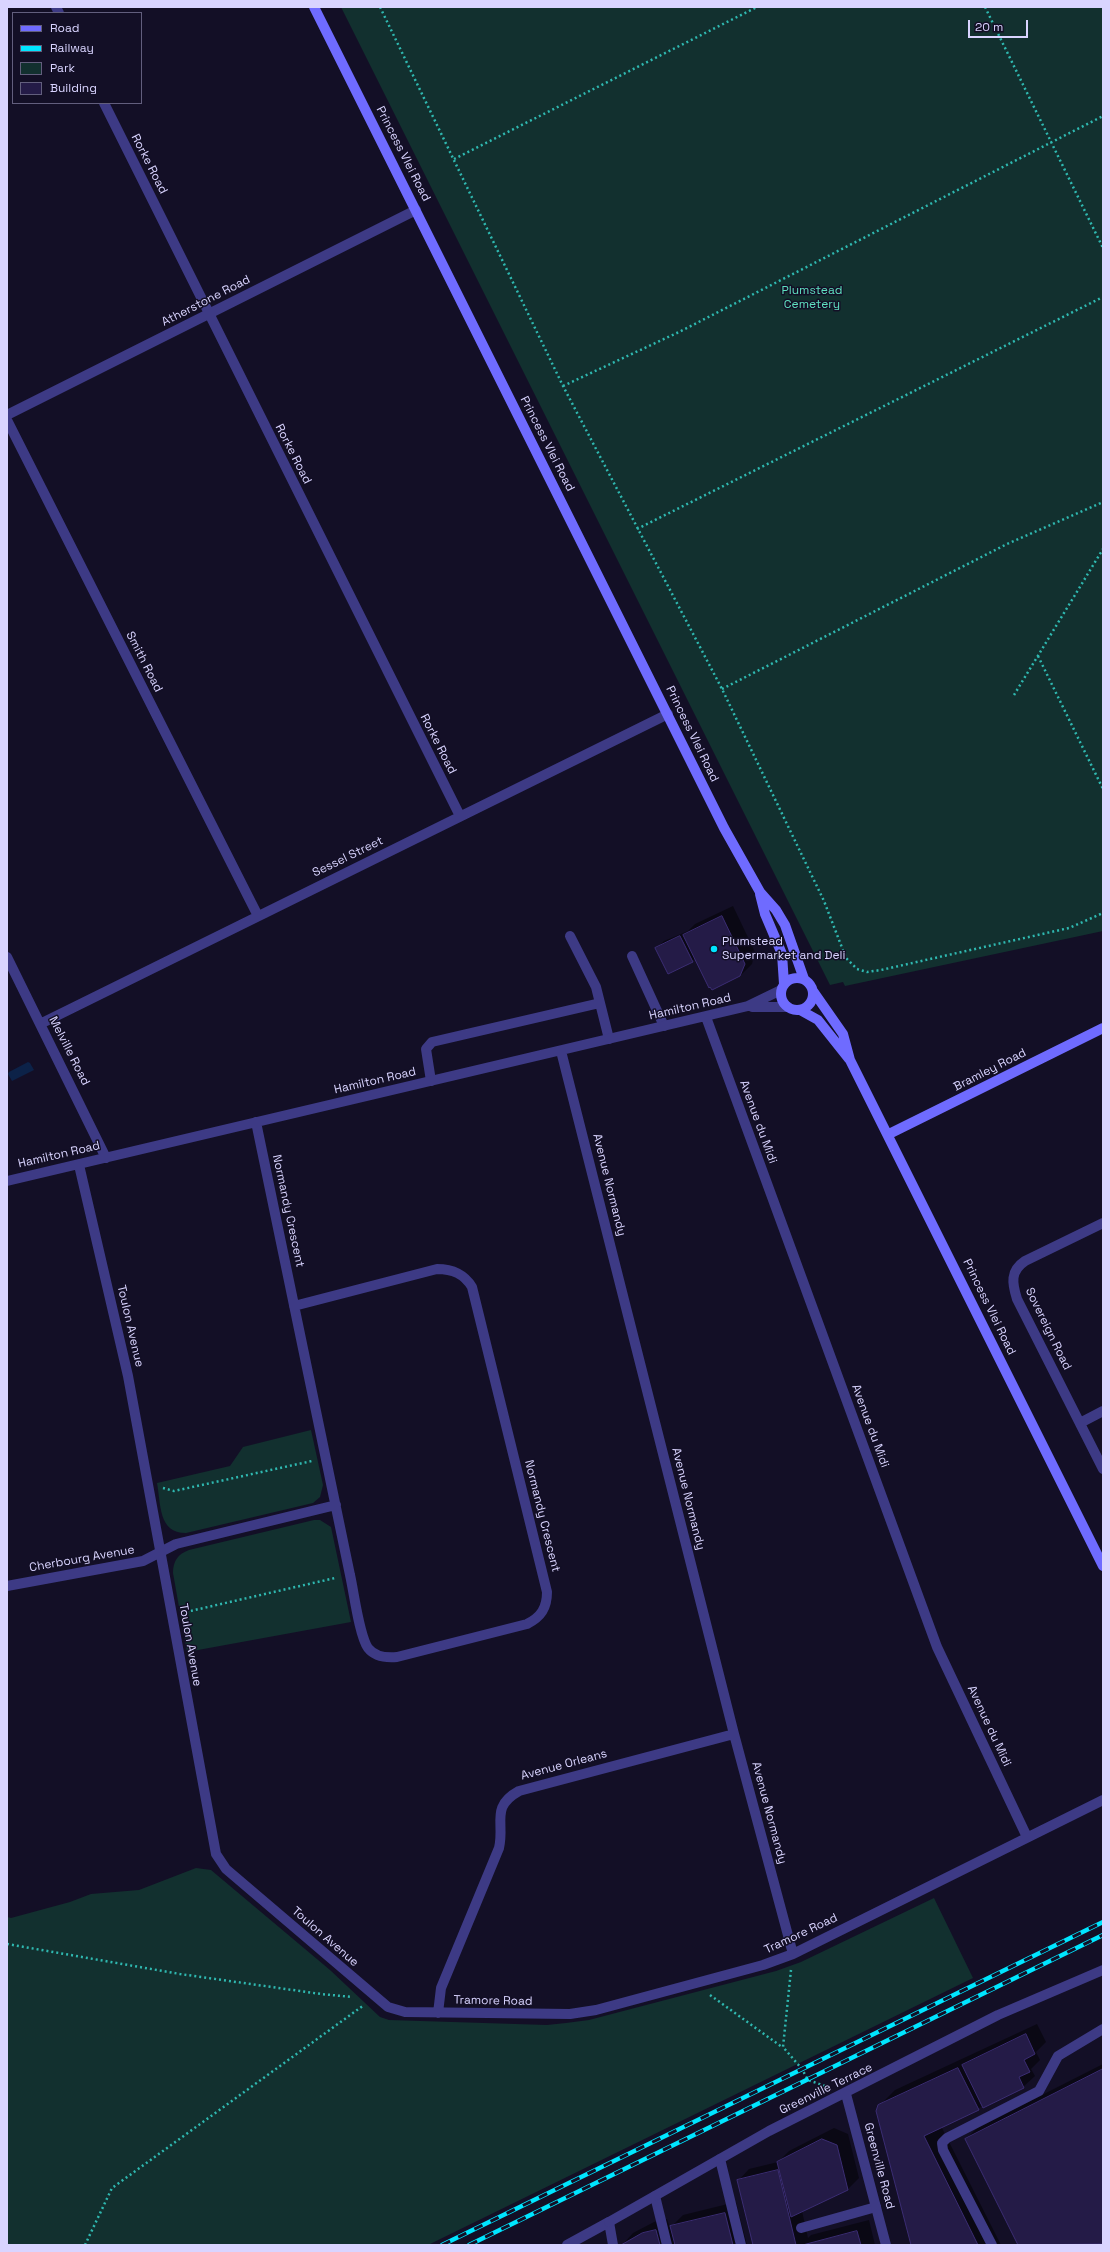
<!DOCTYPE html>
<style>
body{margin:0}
#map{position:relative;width:1110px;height:2252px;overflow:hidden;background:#130f26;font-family:"Space Grotesk",sans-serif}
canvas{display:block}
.frame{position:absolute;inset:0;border:8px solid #d9d4ff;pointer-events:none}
.legend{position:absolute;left:12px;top:12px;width:130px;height:92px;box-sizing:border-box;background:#130f26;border:1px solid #625e7d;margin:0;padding:5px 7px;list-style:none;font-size:12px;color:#d9d4ff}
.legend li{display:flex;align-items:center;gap:8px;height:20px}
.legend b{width:20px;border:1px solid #625e7d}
.scale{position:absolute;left:968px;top:20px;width:60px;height:18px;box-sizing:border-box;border:2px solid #d9d4ff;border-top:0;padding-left:5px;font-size:12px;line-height:14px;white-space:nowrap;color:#d9d4ff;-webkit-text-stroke:3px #130f26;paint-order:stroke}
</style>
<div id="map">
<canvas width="1110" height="2252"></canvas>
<div class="frame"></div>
<ul class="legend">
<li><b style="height:5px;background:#6f6bff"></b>Road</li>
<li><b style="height:5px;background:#00e5ff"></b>Railway</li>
<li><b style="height:11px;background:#12302f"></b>Park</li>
<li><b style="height:11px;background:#241b47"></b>Building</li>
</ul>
<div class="scale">20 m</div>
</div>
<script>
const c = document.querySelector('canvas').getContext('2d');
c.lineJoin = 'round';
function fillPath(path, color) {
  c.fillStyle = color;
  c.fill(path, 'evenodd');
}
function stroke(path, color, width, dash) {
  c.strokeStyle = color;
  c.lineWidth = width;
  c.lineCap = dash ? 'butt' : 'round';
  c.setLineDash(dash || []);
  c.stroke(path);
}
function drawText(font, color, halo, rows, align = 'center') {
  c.font = font + ' "Space Grotesk",sans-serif';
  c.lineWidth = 3;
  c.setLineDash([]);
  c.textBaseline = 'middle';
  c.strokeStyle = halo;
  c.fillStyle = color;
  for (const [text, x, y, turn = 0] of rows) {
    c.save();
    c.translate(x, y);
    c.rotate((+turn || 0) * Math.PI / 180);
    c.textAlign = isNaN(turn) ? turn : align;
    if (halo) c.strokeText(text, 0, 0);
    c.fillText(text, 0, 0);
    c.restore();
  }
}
fillPath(new Path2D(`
 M341 7H1103V931L845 986 843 982 830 985Z
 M311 1430 323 1485 320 1497 313 1503 186 1533C158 1533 161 1504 157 1483L230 1466 243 1447Z
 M314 1520H320L331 1527 351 1622 187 1652 173 1573C173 1561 178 1554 189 1550Z
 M196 1868 211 1870 330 1970 380 2017 389 2020 547 2025 566 2023 589 2020 776 1971 801 1962 934 1898 973 1978 428 2245H7V1917L11 1918 70 1902 91 1894 139 1890Z`), '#12302f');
fillPath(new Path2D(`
 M28 1062 30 1063 34 1070 12 1081 8 1074 9 1072Z`), '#0c2248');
fillPath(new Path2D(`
 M733 906 755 952 752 964 740 976 695 958 692 962 656 949 664 941 688 931 695 924Z
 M1037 2024 1046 2042 1036 2052 1040 2060 1031 2069 1035 2076 1023 2087 941 2126 1001 2245H912L879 2106 895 2090Z
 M1103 2064V2243L1099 2245H1019L966 2139 977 2128Z
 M834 2128 848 2134 859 2178 847 2190 802 2211 808 2238 811 2235 869 2220 875 2245H754L738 2181 749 2169 778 2162 789 2151Z
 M736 2202 747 2245H622L633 2233 654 2222 667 2219 670 2228 683 2215Z`), '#0007');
const building = new Path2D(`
 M722 916 745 964 740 976 712 990 710 987 709 988 683 935Z
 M680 936 693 962 668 974 655 948Z
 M1026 2034 1035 2054 1024 2060 1030 2072 1019 2077 1024 2088 983 2108 962 2065Z
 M958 2068 979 2110 924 2136 978 2245H911L876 2111 878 2105Z
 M1103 2069V2244L1018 2245 965 2139Z
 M822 2139 837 2145 848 2190 791 2217 777 2162Z
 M778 2170 796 2245H753L737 2180Z
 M725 2213 733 2245H675L670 2226Z
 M656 2230 660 2245H621L642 2233Z
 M857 2231 861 2245H803Z`);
fillPath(building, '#241b47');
stroke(building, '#3b2d73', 1);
stroke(new Path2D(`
 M380 7 563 386 722 689 824 901 846 958 857 969 867 972 881 970 1069 928 1103 913
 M985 7 1103 248
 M454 159 757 7
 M563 386 679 332 1103 116
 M637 529 1103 297
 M1038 656 1103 789
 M722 689 1007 544 1103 502
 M1014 695 1103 549
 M163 1488 174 1491 312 1461
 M186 1612 335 1578
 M7 1944 180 1974 321 1994 352 1997
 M791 1970 783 2047 802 2069 808 2080 825 2086
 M710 1995 782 2047
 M85 2245 112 2188 364 2005`), '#2fb8b0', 2.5, [2, 3]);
stroke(new Path2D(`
 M570 936 596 987 600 1003
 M632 956 664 1026
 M431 1081 426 1049 432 1042 600 1003 609 1039
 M720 2159 741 2245
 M655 2196 667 2245
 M801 2228 876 2207
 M567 2245 609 2222 613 2245
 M992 2245 943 2150 942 2143 947 2138 1039 2091 1058 2056 1103 2029`), '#3d3a85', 10);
stroke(new Path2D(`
 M56 7 59 13
 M104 103 460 816
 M7 415 416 210
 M7 420 258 916
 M7 957 106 1158
 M752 1007H788
 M706 1017 937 1647 1027 1837
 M40 1024 668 714
 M561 1051 734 1734 793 1954
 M256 1122 350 1575C354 1592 359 1635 368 1648 375 1657 386 1658 397 1657L527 1624C541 1617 547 1608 547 1592L472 1287C464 1274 453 1269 437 1269L294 1306
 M79 1165 128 1376 216 1854 226 1869 388 2007 405 2012 570 2014 596 2010 763 1965 793 1954 1103 1800
 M7 1181 748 1006 781 990
 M1103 1223 1025 1261C1010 1271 1012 1283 1017 1299L1103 1469
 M1080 1423 1103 1411
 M7 1586 143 1561 176 1544 336 1505
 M438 2013 441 1988 499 1848C505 1823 490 1807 519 1791L734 1734
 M846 2094 886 2245
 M609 2222 769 2131 998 2015 1103 1970`), '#3d3a85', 10);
stroke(new Path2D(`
 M314 7 724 828 760 892 776 910 785 925 804 979
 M760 894 765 914 782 954 784 984
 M781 994a16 16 0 1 1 32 0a16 16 0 1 1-32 0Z
 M813 991 843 1034 850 1060 1103 1566
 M800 1010 818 1020 849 1059
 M889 1134 1103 1028`), '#6f6bff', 10);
const rail = new Path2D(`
 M442 2245 1103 1922
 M469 2245 1103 1935`);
stroke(rail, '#00e5ff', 4.5);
stroke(rail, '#130f26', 3, [9]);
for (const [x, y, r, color] of [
 [714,949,4,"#00e5ff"]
]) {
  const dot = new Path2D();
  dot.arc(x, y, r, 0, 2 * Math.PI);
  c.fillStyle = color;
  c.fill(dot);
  stroke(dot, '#130f26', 1.5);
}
drawText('12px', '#d9d4ff', '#130f26', [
 ["Princess Vlei Road",403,154,63],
 ["Rorke Road",149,164,63],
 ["Atherstone Road",206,301,-27],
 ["Princess Vlei Road",547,444,63],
 ["Rorke Road",293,454,63],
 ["Smith Road",144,662,63],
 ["Princess Vlei Road",692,734,64],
 ["Rorke Road",438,744,63],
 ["Sessel Street",348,857,-26],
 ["Hamilton Road",690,1007,-13],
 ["Melville Road",69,1051,63],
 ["Bramley Road",990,1070,-27],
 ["Hamilton Road",375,1081,-13],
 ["Avenue du Midi",758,1122,70],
 ["Hamilton Road",59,1155,-13],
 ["Avenue Normandy",609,1185,76],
 ["Normandy Crescent",288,1211,78],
 ["Princess Vlei Road",989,1307,64],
 ["Toulon Avenue",130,1326,77],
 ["Sovereign Road",1048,1329,64],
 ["Avenue du Midi",870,1426,70],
 ["Avenue Normandy",688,1499,76],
 ["Normandy Crescent",542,1516,76],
 ["Cherbourg Avenue",82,1559,-10],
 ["Toulon Avenue",190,1645,80],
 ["Avenue du Midi",989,1726,65],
 ["Avenue Orleans",564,1765,-15],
 ["Avenue Normandy",769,1813,75],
 ["Tramore Road",801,1934,-25],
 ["Toulon Avenue",325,1937,41],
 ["Tramore Road",493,2001,1],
 ["Greenville Terrace",826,2089,-26],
 ["Greenville Road",879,2166,75]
]);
drawText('12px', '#5fe0c0', '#130f26', [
 ["Plumstead",812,291],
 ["Cemetery",812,305]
]);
drawText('12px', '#d9d4ff', '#130f26', [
 ["Plumstead",722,942],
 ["Supermarket and Deli",722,956]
], 'left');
</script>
